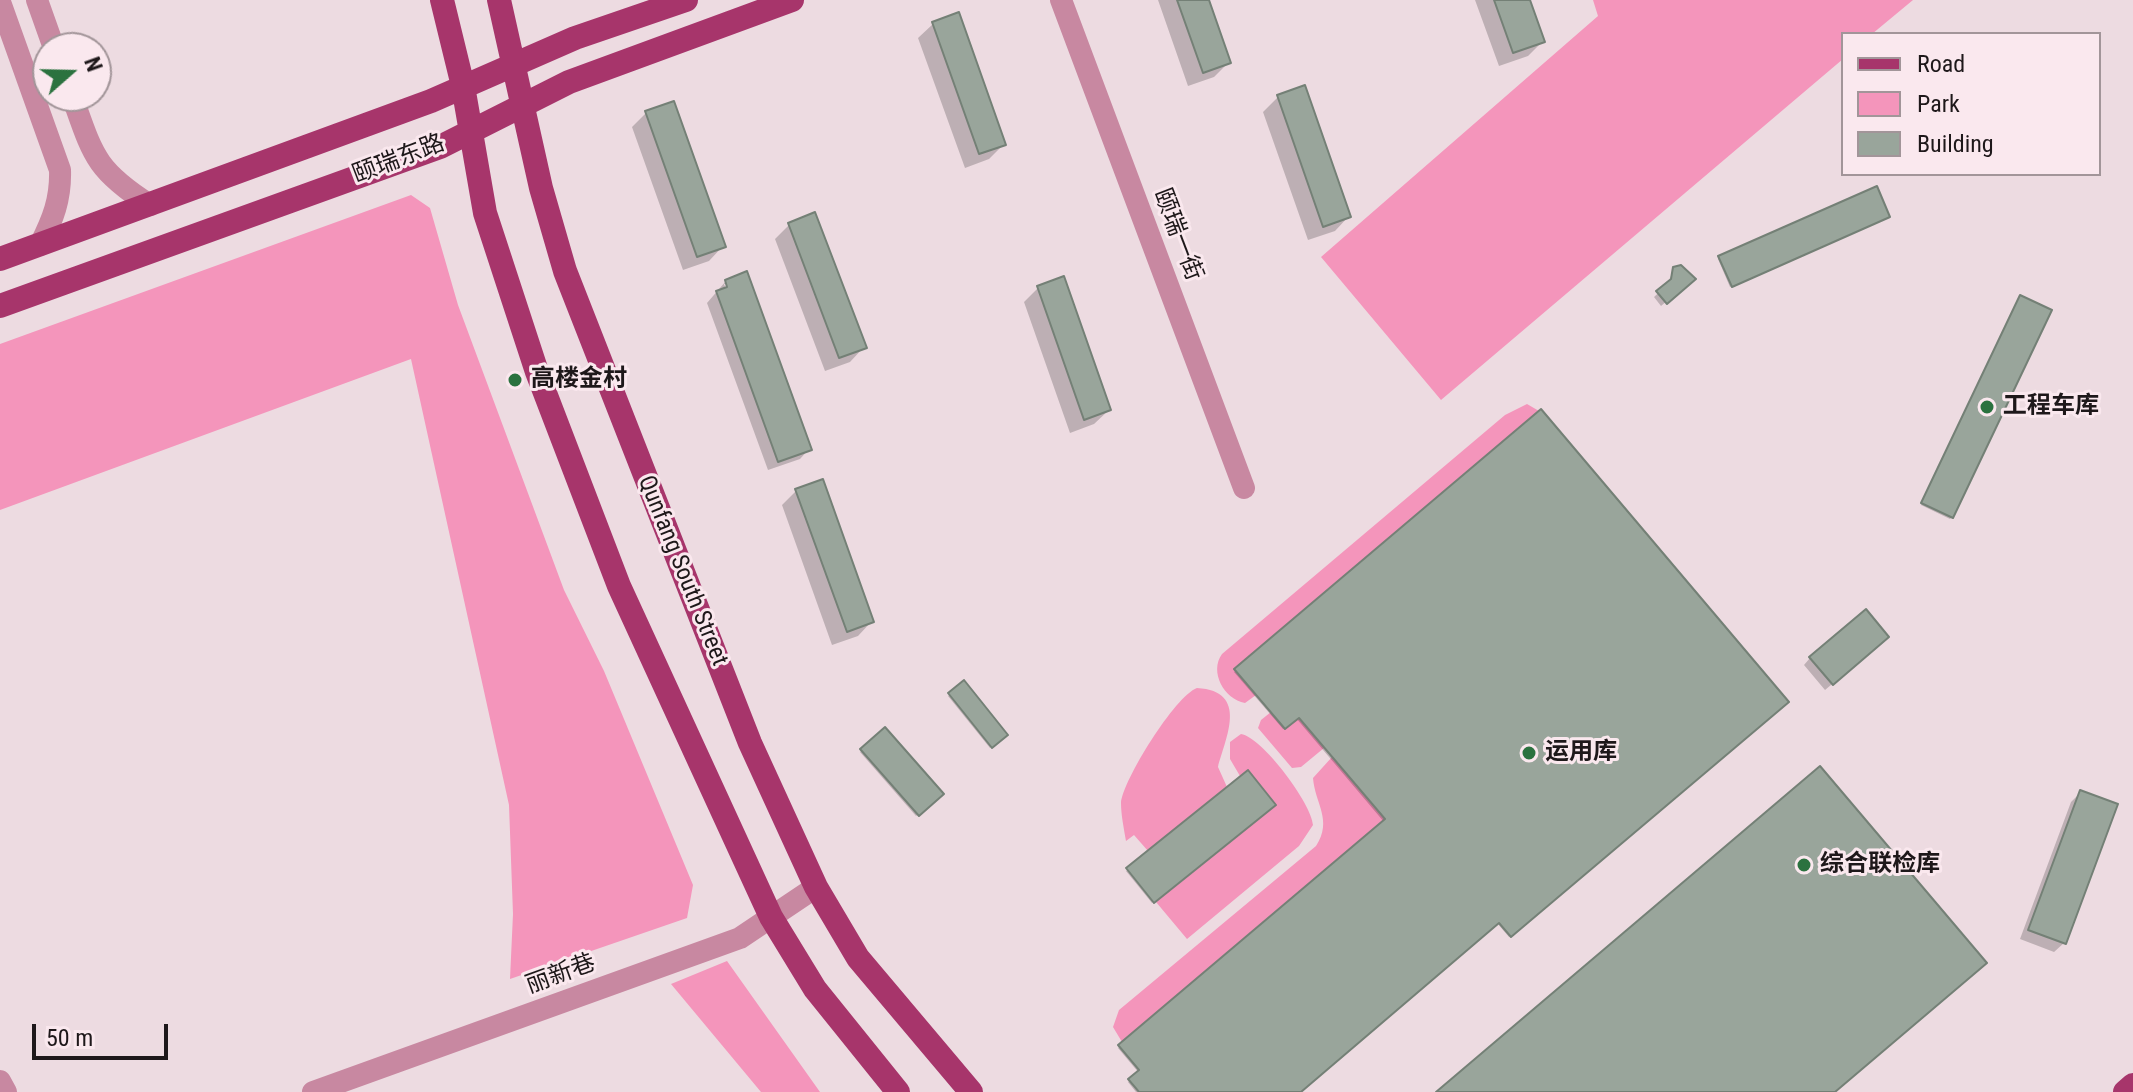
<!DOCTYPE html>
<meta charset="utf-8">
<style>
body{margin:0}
#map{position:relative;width:2133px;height:1092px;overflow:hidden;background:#eddbe1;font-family:"Roboto Condensed",sans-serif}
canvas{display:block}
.legend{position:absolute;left:1841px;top:32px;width:260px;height:144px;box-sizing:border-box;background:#fae8ee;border:2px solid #a29599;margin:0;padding:10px 14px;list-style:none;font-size:24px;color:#1e181a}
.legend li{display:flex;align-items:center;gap:16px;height:40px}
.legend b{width:40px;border:2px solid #a29599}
.north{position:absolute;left:32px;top:32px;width:80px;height:80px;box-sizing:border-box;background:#fae8ee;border:2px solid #a29599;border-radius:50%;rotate:70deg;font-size:22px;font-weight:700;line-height:32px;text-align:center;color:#1e181a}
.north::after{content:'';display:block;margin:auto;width:28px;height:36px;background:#2b723f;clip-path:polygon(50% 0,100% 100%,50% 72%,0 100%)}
.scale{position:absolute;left:32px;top:1024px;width:136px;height:36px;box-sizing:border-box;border:4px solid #1e181a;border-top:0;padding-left:10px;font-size:24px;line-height:28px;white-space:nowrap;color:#1e181a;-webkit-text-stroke:6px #fae8ee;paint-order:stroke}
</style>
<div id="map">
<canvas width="2133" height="1092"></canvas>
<ul class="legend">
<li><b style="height:10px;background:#a7356b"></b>Road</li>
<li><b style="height:22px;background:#f495bb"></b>Park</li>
<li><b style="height:22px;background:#99a59b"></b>Building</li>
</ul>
<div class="north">N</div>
<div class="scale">50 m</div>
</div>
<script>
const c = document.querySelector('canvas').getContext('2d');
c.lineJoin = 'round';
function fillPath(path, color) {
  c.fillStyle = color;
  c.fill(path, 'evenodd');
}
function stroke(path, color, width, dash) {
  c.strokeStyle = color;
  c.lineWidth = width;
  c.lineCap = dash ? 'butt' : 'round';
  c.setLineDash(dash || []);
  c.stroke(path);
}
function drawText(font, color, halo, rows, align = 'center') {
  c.font = font + ' "Roboto Condensed","Noto Sans SC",sans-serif';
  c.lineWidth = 6;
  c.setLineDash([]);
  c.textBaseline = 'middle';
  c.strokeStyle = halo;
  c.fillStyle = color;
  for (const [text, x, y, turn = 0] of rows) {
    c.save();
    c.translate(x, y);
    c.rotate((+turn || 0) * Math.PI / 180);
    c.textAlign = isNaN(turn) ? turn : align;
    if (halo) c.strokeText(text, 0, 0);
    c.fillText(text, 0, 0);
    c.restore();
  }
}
fillPath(new Path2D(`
 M1593 0H1913L1872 34H1843V59L1441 400 1321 257 1598 16Z
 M411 195 430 208 458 305 564 590 604 671 693 885 687 918 510 979 513 914 509 805 411 359 0 510V344Z
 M1527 404 1539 411 1235 669 1256 695 1245 703C1224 699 1209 672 1222 654L1505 415Z
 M1197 688C1250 691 1225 739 1218 767L1227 787 1148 851 1134 835 1126 841C1124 829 1121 815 1121 803 1123 780 1175 696 1197 688Z
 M1271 712 1285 729 1299 718 1324 748 1301 767 1292 768 1258 728 1261 720Z
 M1241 734C1262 737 1312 804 1313 825L1299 846 1187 939 1156 902 1276 805 1248 770 1240 776 1230 759V742Z
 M1332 757 1385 819 1122 1042 1113 1027 1119 1010 1316 846C1333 820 1315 804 1313 778Z
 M727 961 820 1092H761L671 984Z`), '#f495bb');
fillPath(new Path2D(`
 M1158 0H1207L1229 62 1214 77 1188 86Z
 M1475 0H1528L1543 41 1528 56 1499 66Z
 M933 24 1004 144 989 159 965 168 918 38Z
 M1304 88 1349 216 1335 231 1308 240 1263 112 1278 97Z
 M646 113 723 246 709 261 683 270 632 127Z
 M1886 218 1730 287 1718 259 1719 257Z
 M789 225 864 347 850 362 825 371 775 239Z
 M1674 269 1693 279 1661 306 1654 297 1667 285Z
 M746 274 809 449 800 459 768 470 707 303 726 281ZM724 284H728L733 296 729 297Z
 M1038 288 1109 410 1094 424 1070 433 1024 302Z
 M2019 299 1952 517 1950 519 1921 505Z
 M1540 412 1786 702 1509 937 1497 923 1298 1092H1136L1128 1082 1139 1073 1118 1048 1384 822 1296 718 1283 729 1234 672Z
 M796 491 872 621 858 636 832 645 782 505Z
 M1880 644 1825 690 1804 665 1810 658Z
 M963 683 1006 735 990 748 948 696Z
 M885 730 941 794 916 816 860 752Z
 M1248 773 1273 805 1152 903 1126 871Z
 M2081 792 2064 943 2054 952 2020 939 2071 802Z`), '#0003');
const building = new Path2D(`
 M1177 0H1209L1231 63 1203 73Z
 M1494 0H1530L1545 42 1513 53Z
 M959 12 1006 145 979 154 932 22Z
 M1305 85 1351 217 1323 227 1277 95Z
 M674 101 726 247 697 257 645 111Z
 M1877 186 1890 217 1732 287 1718 256Z
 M815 212 867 348 839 358 788 223Z
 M1681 265 1696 279 1667 304 1656 291 1671 279 1673 267Z
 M747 271 812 450 778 462 716 291 727 287 725 280Z
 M1064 276 1111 410 1084 420 1037 286Z
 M2020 295 2052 310 1953 518 1921 503Z
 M1541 409 1789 702 1511 937 1499 923 1301 1092H1139L1128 1079 1139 1070 1118 1045 1385 819 1299 718 1285 729 1234 669Z
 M823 479 874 622 847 632 795 489Z
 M1866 609 1889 637 1833 685 1809 657Z
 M964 680 1008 735 992 748 948 693Z
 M885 727 944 794 919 816 860 749Z
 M1820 766 1987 963 1835 1092H1436Z
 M1248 770 1276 805 1154 903 1126 868Z
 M2080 790 2118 804 2066 944 2028 930Z`);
fillPath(building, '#99a59b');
stroke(building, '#748076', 2);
stroke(new Path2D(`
 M37 0 54 48
 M1061 0 1244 488
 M0 2 60 170C61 199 53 219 40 245
 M72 96C93 155 95 170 150 205
 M0 1081 6 1092
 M313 1092 740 938 816 887`), '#c888a1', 22);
stroke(new Path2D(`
 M442 0 463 86 485 213 537 372 619 586 771 917 815 989 898 1092
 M499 0 541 188 565 271 750 743 816 887 858 958 971 1092
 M0 259 431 101 575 38 686 0
 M0 306 440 147 569 82 792 0
 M2125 1092 2133 1085`), '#a7356b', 24);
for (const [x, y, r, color] of [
 [515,380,8,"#2b723f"],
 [1987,407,8,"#2b723f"],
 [1529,753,8,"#2b723f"],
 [1804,865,8,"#2b723f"]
]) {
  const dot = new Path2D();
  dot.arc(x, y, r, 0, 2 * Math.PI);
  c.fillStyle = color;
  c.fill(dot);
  stroke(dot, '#fae8ee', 3);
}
drawText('24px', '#1e181a', '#fae8ee', [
 ["颐瑞东路",399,160,-21],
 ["颐瑞一街",1177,235,69],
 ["Qunfang South Street",682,571,68],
 ["丽新巷",561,975,-20]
]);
drawText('bold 24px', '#1e181a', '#fae8ee', [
 ["高楼金村",531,380],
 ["工程车库",2003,407],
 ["运用库",1545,753],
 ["综合联检库",1820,865]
], 'left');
</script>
